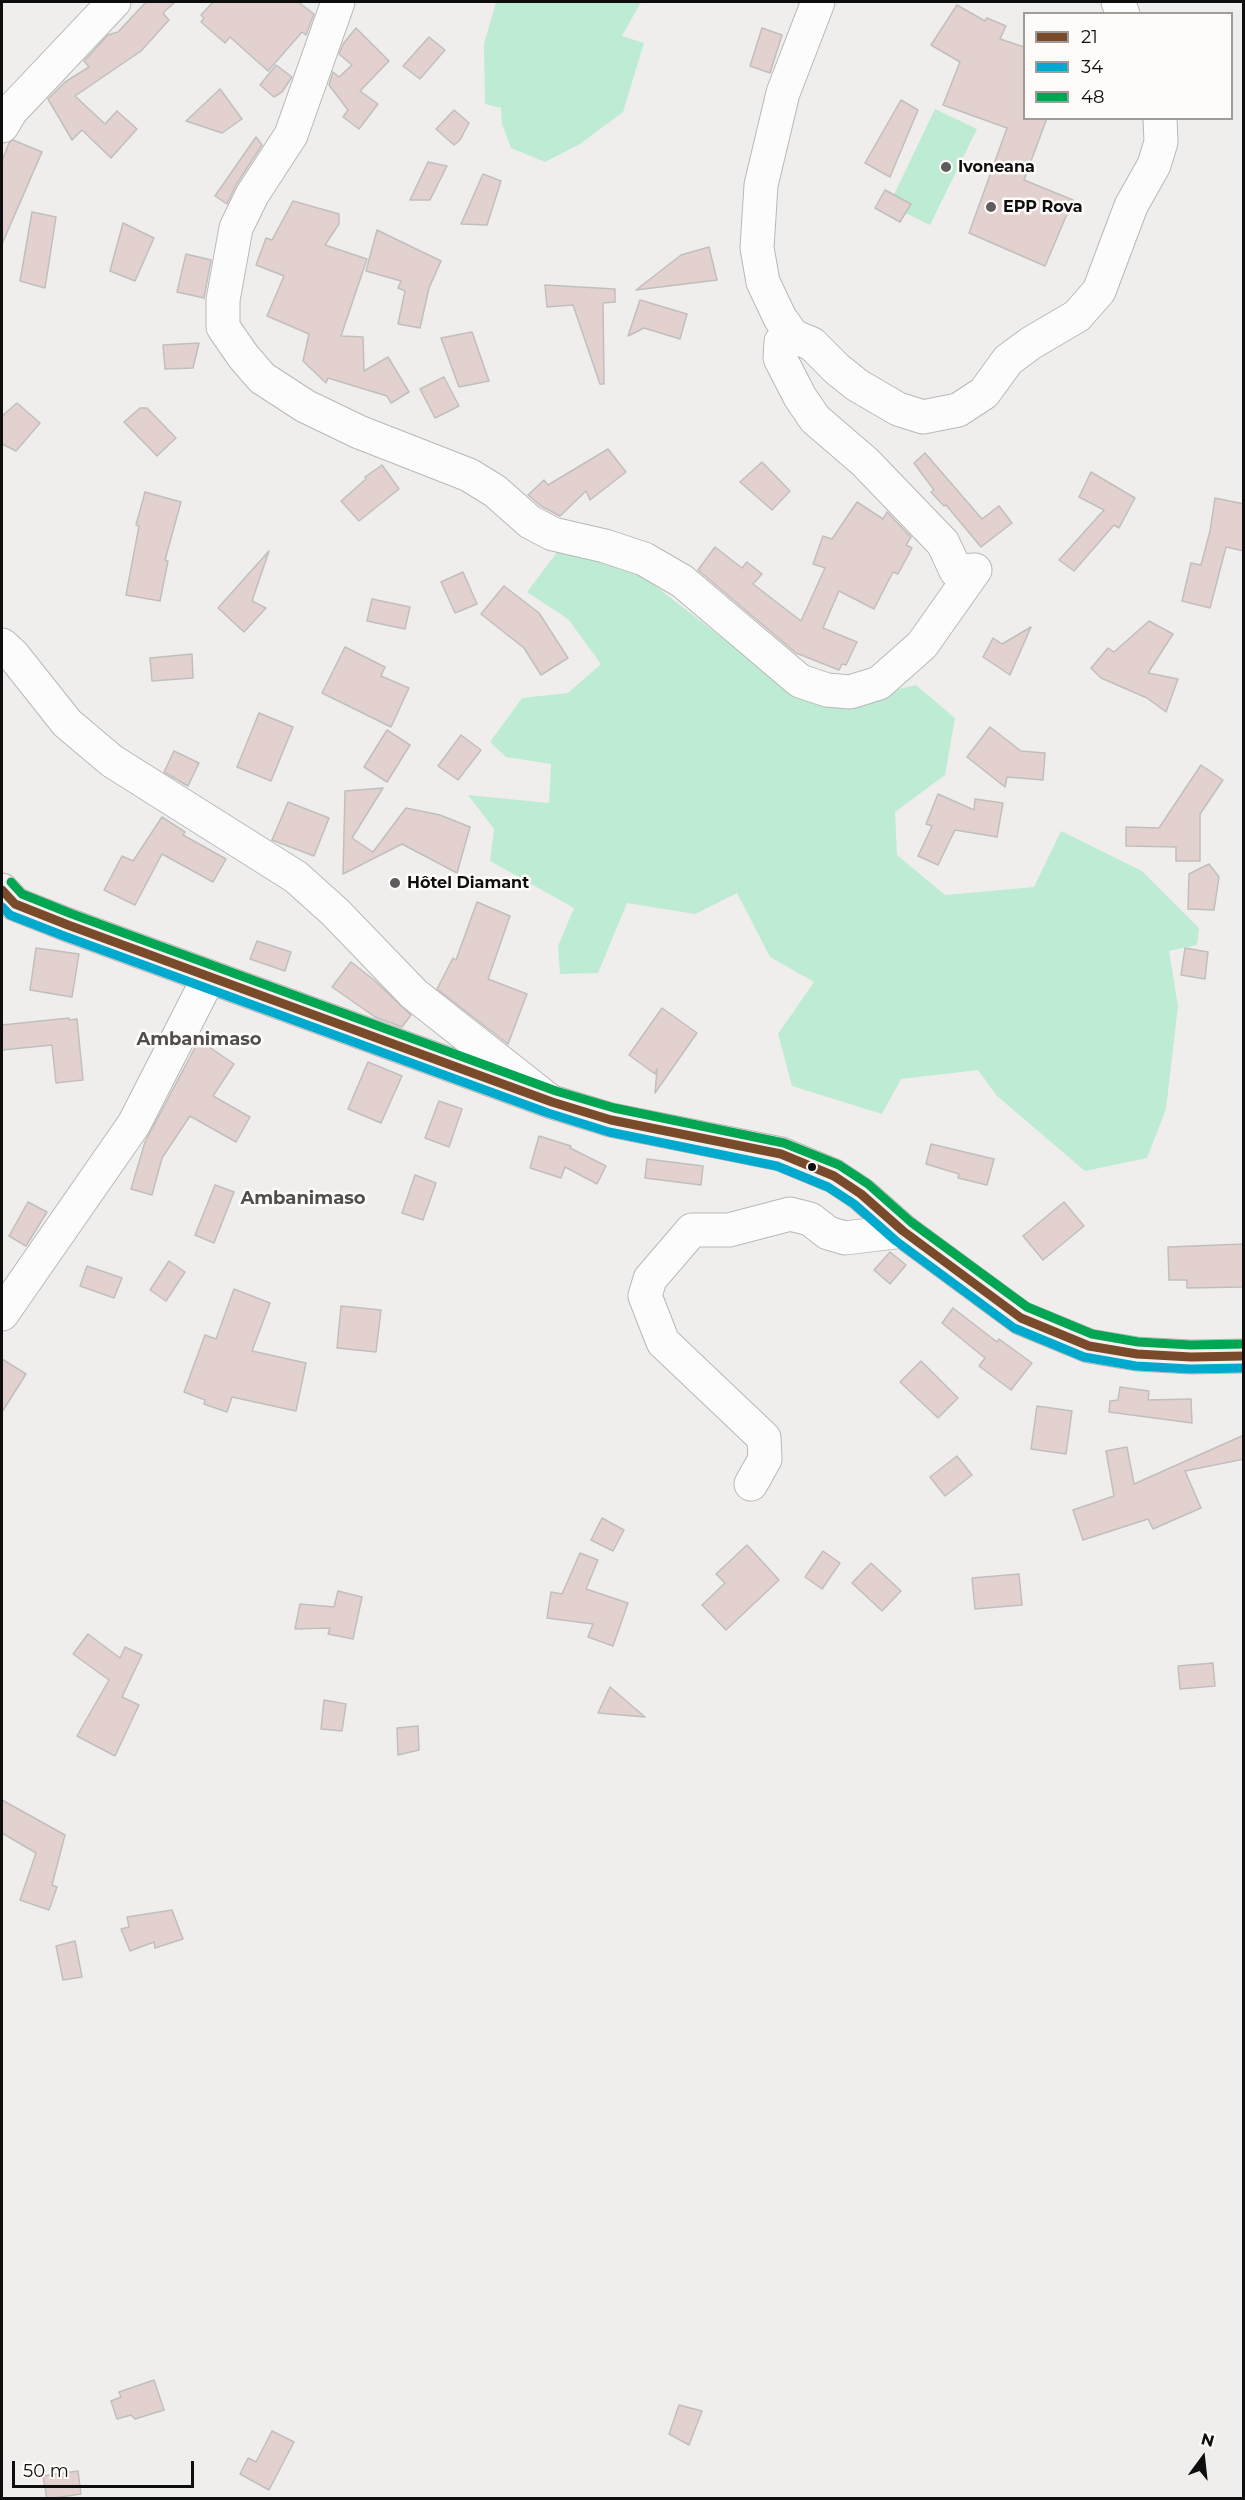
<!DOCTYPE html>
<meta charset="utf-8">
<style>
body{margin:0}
#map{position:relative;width:1245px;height:2500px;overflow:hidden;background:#f0eeed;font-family:Montserrat,sans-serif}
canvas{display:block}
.frame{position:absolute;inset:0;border:3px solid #0f0e0e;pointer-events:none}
.legend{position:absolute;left:1023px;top:12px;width:210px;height:108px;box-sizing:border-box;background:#fefbf9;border:2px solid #9e9c9b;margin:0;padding:8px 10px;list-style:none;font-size:18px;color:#0f0e0e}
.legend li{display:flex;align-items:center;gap:12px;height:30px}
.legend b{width:30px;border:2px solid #9e9c9b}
.north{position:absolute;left:1173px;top:2428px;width:60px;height:60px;-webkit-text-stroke:4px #fefbf9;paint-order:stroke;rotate:15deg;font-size:16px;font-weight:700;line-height:24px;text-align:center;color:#0f0e0e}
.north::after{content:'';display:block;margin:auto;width:21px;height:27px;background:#0f0e0e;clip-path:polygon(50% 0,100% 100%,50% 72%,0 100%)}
.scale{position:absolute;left:12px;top:2461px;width:182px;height:27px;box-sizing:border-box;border:3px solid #0f0e0e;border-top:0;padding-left:8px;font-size:18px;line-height:21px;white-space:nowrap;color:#0f0e0e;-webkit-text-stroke:4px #fefbf9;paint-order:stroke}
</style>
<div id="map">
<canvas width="1245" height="2500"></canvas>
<div class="frame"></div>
<ul class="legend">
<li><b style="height:8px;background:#7a4b2a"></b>21</li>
<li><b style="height:8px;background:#00a9ce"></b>34</li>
<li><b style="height:8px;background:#00a651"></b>48</li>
</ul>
<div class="north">N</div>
<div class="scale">50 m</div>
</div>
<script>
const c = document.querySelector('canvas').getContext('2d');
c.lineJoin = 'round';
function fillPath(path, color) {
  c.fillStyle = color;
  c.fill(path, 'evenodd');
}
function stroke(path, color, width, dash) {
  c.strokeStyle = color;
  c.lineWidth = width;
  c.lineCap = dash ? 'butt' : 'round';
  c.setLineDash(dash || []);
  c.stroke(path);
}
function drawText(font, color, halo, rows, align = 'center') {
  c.font = font + ' Montserrat,sans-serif';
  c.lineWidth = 5;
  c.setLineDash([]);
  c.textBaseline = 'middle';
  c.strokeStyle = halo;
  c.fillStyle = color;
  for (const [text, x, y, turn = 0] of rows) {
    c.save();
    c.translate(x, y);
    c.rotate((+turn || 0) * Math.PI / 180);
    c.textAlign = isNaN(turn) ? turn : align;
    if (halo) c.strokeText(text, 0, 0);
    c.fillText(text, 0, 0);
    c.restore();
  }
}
fillPath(new Path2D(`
 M496 2H641L622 36 644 43 623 112 580 144 545 162 511 148 502 124 501 108 485 104 484 44Z
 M935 109 977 129 930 225 889 205Z
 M561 547 631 567 801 699 841 702 916 685 955 718 945 775 895 812 897 855 945 895 1034 887 1061 831 1142 871 1199 928 1197 945 1169 951 1178 1006 1166 1109 1147 1158 1085 1171 997 1096 978 1070 901 1079 882 1114 792 1086 778 1034 814 982 770 957 737 893 695 914 627 903 598 973 560 974 558 946 574 908 490 861 494 829 468 795 549 803 551 764 506 757 490 742 522 698 568 693 601 664 568 619 527 592Z`), '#beebd4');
const building = new Path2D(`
 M146 2H175L163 13 169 20 141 51 75 96 105 124 117 111 137 129 111 158 82 130 72 140 48 99 65 82 89 67 84 61 108 35 118 32Z
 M213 2H298L314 14 306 35 302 32 268 71 230 37 225 43 201 22 204 18 201 15Z
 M957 5 985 21 987 18 1006 26 1000 39 1024 47V118H1047L1024 180 1073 200 1045 266 969 233 1007 128 943 105 960 62 931 45Z
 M356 28 389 61 360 91 378 104 359 129 343 117 348 110 329 85 333 72 339 77 352 65 339 54 343 44Z
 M762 28 782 35 770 73 750 66Z
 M429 37 445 50 420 79 403 66Z
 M276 65 292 77 282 92 274 97 260 85Z
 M220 89 242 119 222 133 186 121Z
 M901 100 918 110 890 177 865 163Z
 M454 110 469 123 460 140 454 145 436 129Z
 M256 137 262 145 236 185 227 204 215 196Z
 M13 140 42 152 2 244V161L9 143Z
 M428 162 447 166 430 200H410Z
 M483 174 501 181 487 225 461 224Z
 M885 190 911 204 900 222 875 208Z
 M293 201 339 214V224L325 245 367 259 341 336 363 337 364 371 388 357 409 392 391 403 387 396 328 378 326 383 303 361 309 334 267 316 284 276 256 265 266 238 272 240Z
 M32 212 56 217 45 288 20 281Z
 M123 223 154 238 135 281 110 271Z
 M377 230 441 261 429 288 420 328 398 324 405 291 398 288 401 281 366 271Z
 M709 247 717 280 636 290 681 255Z
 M186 254 211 260 204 298 177 292Z
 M545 285 615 289V302L603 303 604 384H600L573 305 547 307Z
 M640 300 687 314 680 339 644 328 628 336Z
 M472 332 489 381 459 387 441 338Z
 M199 343 193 368 165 369 163 345Z
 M444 377 459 406 435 418 420 389Z
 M17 403 40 423 16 451 2 444V416Z
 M140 408H147L176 438 157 456 124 422Z
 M608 449 626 472 590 500 586 491 560 516 541 506 528 495 544 480 548 485Z
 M925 453 982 519 999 506 1012 523 981 547 946 505 944 506 931 492 934 490 914 463Z
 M762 462 790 491 772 510 740 482Z
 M382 465 399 489 359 521 341 501 366 479 365 477Z
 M1091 472 1135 498 1119 528 1114 525 1074 571 1059 560 1104 510 1079 497Z
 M145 492 181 502 165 560 168 561 160 601 126 595 139 526 136 525Z
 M1215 498 1244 504V551L1226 547 1210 608 1182 601 1191 563 1201 565 1210 531Z
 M857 502 883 519 887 512 911 537 906 545 912 548 898 574 893 572 874 609 839 591 823 628 857 642 846 665 842 664 839 670 796 653 698 570 715 547 742 568 747 562 762 574 753 584 801 621 825 568 813 564 823 536 832 539Z
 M269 551 252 601 266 608 244 632 218 608Z
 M463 572 477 604 455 613 441 582Z
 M504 586 539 613 568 658 541 675 524 648 481 614Z
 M372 599 410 607 405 629 367 621Z
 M1149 621 1173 634 1148 673 1178 679 1166 712 1147 698 1101 678 1091 668 1108 648 1114 652Z
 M1031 627 1010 675 983 657 993 638 1002 644Z
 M345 647 385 667 381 676 409 688 391 727 322 693Z
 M192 654 193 678 152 681 150 658Z
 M259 713 293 727 271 781 237 767Z
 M990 727 1021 751 1045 753 1043 780 1007 777 1005 787 967 757Z
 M387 730 410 745 387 782 364 767Z
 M461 735 481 750 458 780 438 766Z
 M174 751 199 763 188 786 164 772Z
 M1201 765 1223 780 1200 814V861H1176V847L1126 846V827L1159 828Z
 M383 788 352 838 373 852 406 808 440 815 470 827 457 873 402 844 343 874 345 791Z
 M938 794 974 810 975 799 1003 803 997 837 955 830 938 865 918 856 932 826 926 824Z
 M288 802 329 818 314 856 272 840Z
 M162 817 185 832 183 835 226 859 213 882 162 854 135 905 104 890 122 856 133 861Z
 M1209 864 1219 877 1214 910 1188 909 1189 874Z
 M477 902 510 916 488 979 527 994 508 1044 437 989 453 958 456 960Z
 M257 941 291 952 285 971 250 959Z
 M36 948 79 954 72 997 30 990Z
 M1185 948 1208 952 1205 979 1181 975Z
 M351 962 374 980 411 1015 402 1027 375 1017 332 987Z
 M662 1008 697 1033 655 1093 657 1069 655 1074 629 1055Z
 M69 1018V1020L77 1019 83 1080 56 1083 52 1045 2 1050V1025Z
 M199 1040 234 1064 213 1096 250 1117 236 1142 190 1116 162 1158 152 1195 131 1189 145 1142Z
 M368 1062 402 1076 381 1123 348 1109Z
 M439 1101 462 1109 449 1147 425 1138Z
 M539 1136 571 1146 570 1148 606 1166 597 1184 565 1167 561 1178 530 1168Z
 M931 1144 994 1159 987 1185 958 1178 959 1174 926 1164Z
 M647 1159 703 1166 701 1185 645 1178Z
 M415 1175 436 1183 423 1220 402 1213Z
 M215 1185 234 1192 214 1243 195 1235Z
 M28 1202 47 1212 26 1246 9 1236Z
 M1064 1202 1084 1226 1043 1260 1023 1236Z
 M1244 1244V1287L1187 1288V1280H1169L1168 1247Z
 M890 1252 906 1265 890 1284 874 1270Z
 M169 1261 185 1272 166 1301 150 1290Z
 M87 1266 122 1278 114 1298 80 1286Z
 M234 1289 270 1303 252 1351 306 1363 296 1411 232 1397 227 1412 204 1404 205 1400 184 1392 205 1335 216 1339Z
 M341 1306 381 1310 376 1352 337 1348Z
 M953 1308 997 1342 999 1339 1032 1363 1011 1390 979 1366 985 1358 942 1323Z
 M2 1359 26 1374 2 1412Z
 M921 1361 958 1398 938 1418 900 1382Z
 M1120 1387 1149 1391 1148 1400 1191 1399 1192 1423 1109 1412 1110 1401 1118 1400Z
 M1037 1406 1072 1411 1066 1454 1031 1449Z
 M1244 1435V1459L1185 1471 1201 1508 1153 1529 1148 1519 1083 1540 1073 1510 1114 1496 1106 1451 1127 1447 1134 1484Z
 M957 1456 972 1475 945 1496 930 1477Z
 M602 1518 624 1530 613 1551 591 1540Z
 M747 1545 779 1580 726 1630 702 1605 725 1583 716 1574Z
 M823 1551 840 1563 822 1589 805 1577Z
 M580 1553 598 1560 586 1589 628 1603 613 1646 588 1637 593 1624 547 1618 551 1592 562 1594Z
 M871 1563 901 1591 882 1611 852 1583Z
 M1019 1574 1022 1605 975 1609 972 1578Z
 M338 1591 362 1597 353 1639 328 1634 330 1628 295 1629 300 1604 334 1607Z
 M88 1634 120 1658 125 1647 142 1655 122 1697 139 1705 115 1756 77 1736 109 1680 73 1654Z
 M1213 1663 1215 1686 1180 1689 1178 1666Z
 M610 1687 645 1717 598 1713Z
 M324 1700 346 1704 342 1731 321 1729Z
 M418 1726 419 1750 398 1755 397 1728Z
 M2 1800 65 1835 52 1885 57 1887 49 1910 20 1900 36 1853 2 1833Z
 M172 1910 183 1939 155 1948 154 1942 130 1951 121 1929 129 1927 127 1917Z
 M75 1941 82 1977 63 1980 56 1946Z
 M154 2380 164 2410 135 2419 131 2415 117 2419 111 2401 121 2397 119 2392Z
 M679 2405 702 2411 689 2445 669 2434Z
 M272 2431 294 2442 269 2490 240 2474 248 2458 256 2462Z
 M78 2471 81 2494 47 2499 43 2476Z`);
fillPath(building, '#e2d1ce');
stroke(building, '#c1bfbe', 1.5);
const minor = new Path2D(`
 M338 2 291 135 252 195 236 228 223 300V327L243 356 262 378 305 406 359 432 469 475 495 491 530 522 553 534 605 546 644 559 682 581 800 681 827 690 850 692 879 683 922 645 975 570
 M818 2 783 93 761 185 757 248 763 282 780 318 793 336 812 344 837 369 857 385 898 409 923 417 958 410 984 393 1008 360 1031 343 1077 316 1099 291 1131 206 1154 165 1161 142 1160 118
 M1118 2 1123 14
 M2 126 11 111 114 2
 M793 336 781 342 780 358 800 397 815 419 865 462 943 543 956 571 975 570
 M2 645 13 655 67 723 112 761 296 877 335 912 414 994 546 1098
 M2 1314 134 1124 209 977
 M751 1484 765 1459 764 1438 663 1342 645 1296 650 1279 692 1230H729L790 1214 810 1219 828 1233 845 1238 903 1231`);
const major = new Path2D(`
 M2 890 15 904 68 925 552 1102 611 1120 781 1154 834 1176 861 1194 903 1231 1021 1318 1089 1346 1137 1354 1191 1357 1244 1356`);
stroke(minor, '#b9b8b7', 35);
stroke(major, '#bdb3b3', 35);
stroke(minor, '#fdfcfc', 33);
stroke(major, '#f5f0f0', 33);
stroke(new Path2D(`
 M2 890 15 904 68 925 552 1102 611 1120 781 1154 834 1176 861 1194 903 1231 1021 1318 1089 1346 1137 1354 1191 1357 1244 1356`), '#7a4b2a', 9);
stroke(new Path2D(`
 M2 907 10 915 64 936 548 1113 609 1132 777 1166 828 1187 854 1204 896 1241 1014 1328 1084 1357 1136 1366 1190 1369 1244 1368`), '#00a9ce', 9);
stroke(new Path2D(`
 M11 882 22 894 72 914 556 1091 614 1108 784 1143 839 1165 868 1184 911 1222 1027 1307 1092 1334 1138 1342 1191 1345 1244 1344`), '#00a651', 9);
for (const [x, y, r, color] of [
 [946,167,6,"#5e5c5c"],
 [991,207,6,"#5e5c5c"],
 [395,883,6,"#5e5c5c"],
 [812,1167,5,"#0f0e0e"]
]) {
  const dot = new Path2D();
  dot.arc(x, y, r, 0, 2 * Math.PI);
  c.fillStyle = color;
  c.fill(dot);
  stroke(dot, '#fefbf9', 2);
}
drawText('bold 16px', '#0f0e0e', '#fefbf9', [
 ["Ivoneana",958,167],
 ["EPP Rova",1003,207],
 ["Hôtel Diamant",407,883]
], 'left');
drawText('bold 18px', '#504d4c', '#fefbf9', [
 ["Ambanimaso",199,1040],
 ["Ambanimaso",303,1199]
]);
</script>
